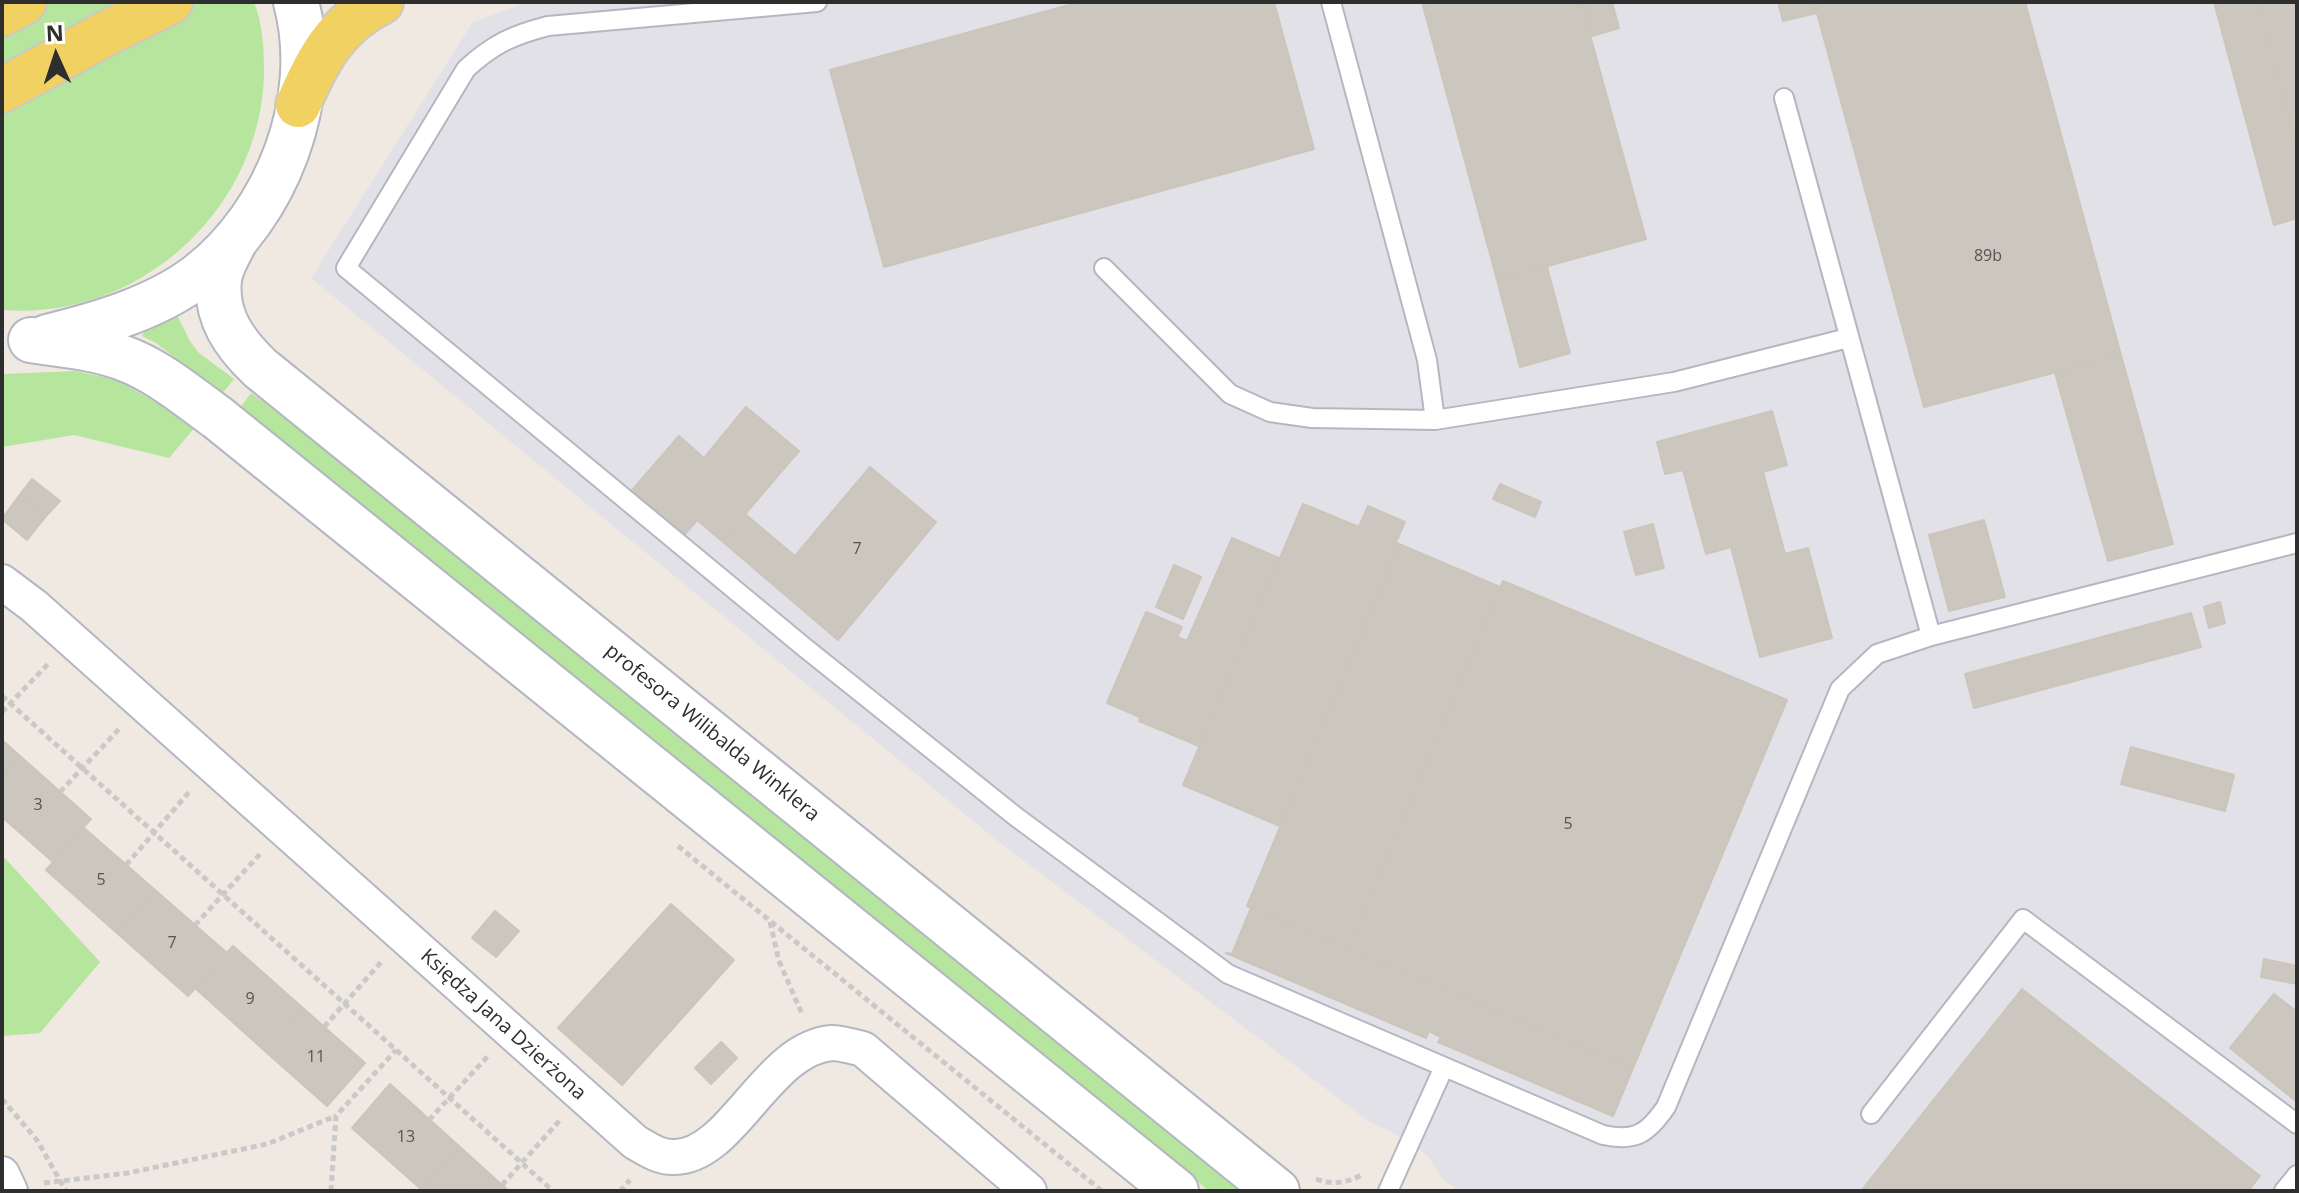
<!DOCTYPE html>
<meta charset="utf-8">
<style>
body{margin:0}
#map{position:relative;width:2299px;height:1193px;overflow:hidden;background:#efe9e1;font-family:"Open Sans",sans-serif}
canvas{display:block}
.frame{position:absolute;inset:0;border:4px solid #2e2e2e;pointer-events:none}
.north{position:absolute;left:16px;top:16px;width:80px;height:80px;-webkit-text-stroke:6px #fff;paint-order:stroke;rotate:357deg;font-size:22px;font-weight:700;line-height:32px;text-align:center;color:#2e2e2e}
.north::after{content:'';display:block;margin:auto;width:28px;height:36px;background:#2e2e2e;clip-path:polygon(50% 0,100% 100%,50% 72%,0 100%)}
</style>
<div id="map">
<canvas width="2299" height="1193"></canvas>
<div class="frame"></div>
<div class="north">N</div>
</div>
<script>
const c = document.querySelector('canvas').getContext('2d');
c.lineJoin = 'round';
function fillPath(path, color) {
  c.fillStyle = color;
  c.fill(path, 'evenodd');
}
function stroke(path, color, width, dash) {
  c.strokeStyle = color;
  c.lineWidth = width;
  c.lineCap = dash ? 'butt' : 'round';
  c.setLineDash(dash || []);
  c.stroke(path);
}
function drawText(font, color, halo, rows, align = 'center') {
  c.font = font + ' "Open Sans",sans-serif';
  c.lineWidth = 6;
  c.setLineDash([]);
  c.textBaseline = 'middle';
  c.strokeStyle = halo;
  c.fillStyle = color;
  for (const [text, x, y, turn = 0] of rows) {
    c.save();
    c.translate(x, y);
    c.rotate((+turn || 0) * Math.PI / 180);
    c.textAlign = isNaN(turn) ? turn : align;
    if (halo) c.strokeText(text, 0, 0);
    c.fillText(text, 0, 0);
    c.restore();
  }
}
fillPath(new Path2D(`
 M528 2H2297V1191H1458L1441 1177 1427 1155 1392 1132 1370 1122 1000 843 311 278 473 22Z`), '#e3e1e8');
fillPath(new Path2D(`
 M2 2H254C263 25 264 50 264 75 260 211 138 321 2 310Z
 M177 315 190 341 199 353 234 379 222 394 156 343 142 336 144 332Z
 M75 371 116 379 196 426 169 458 74 435 2 447V374Z
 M251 393 305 432 1247 1191H1209L240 408Z
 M2 855 100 962 40 1033 2 1036Z`), '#b6e59e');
const building = new Path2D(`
 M1080 2H1274L1314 149 884 267 830 70Z
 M1422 2H1581L1646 239 1497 280Z
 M1583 2H1612L1619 28 1592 36Z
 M1778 2H1814L1816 13 1783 21Z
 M1814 2H2025L2121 355 1924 407Z
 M2214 2H2258L2297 147V218L2274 225Z
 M2258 2H2297V147Z
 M1547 267 1570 353 1520 367 1497 280Z
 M2121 355 2173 544 2108 561 2055 373Z
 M746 407 799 451 722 541 697 520 681 539 628 495 679 436 704 458Z
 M1772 411 1787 465 1763 472 1785 554 1808 548 1832 638 1760 657 1731 547 1706 554 1683 470 1665 474 1657 442Z
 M870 467 936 522 838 640 722 541 745 514 795 556Z
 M32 479 60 501 47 515 21 493Z
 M1500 484 1541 502 1535 517 1493 499Z
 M21 493 47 515 27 540 2 519Z
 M1303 504 1359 527 1368 506 1405 522 1396 542 1399 544 1387 576 1280 826 1183 785Z
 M1984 520 2005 597 1949 611 1929 535Z
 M1653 524 1664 568 1636 575 1624 532Z
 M1232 538 1279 558 1199 746 1139 721 1140 717 1107 703 1146 612 1182 627 1177 637 1187 641Z
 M1399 544 1500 587 1349 949 1247 906Z
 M1174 565 1201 577 1183 619 1156 607Z
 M1503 581 1787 700 1633 1068 1349 949Z
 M2220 602 2225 623 2209 628 2204 607Z
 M2191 613 2201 647 1974 708 1965 674Z
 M2 740 20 756 2 776Z
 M2131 747 2234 775 2225 811 2121 784Z
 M20 756 91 819 53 862 2 817V776Z
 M84 828 155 890 117 933 46 870Z
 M155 890 227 953 188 996 117 933Z
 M671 904 734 960 622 1085 558 1028Z
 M1251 908 1633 1068 1613 1116 1438 1042 1441 1037 1429 1031 1426 1038 1226 953 1232 954Z
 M495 911 519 931 496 957 472 938Z
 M233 946 304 1009 266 1052 195 988Z
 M2264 959 2297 966V984L2261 977Z
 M2022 989 2260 1176 2248 1191H1861Z
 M2274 994 2297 1012V1102L2230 1048Z
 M304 1009 365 1063 327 1106 266 1052Z
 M721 1042 737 1058 711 1084 695 1068Z
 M390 1084 460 1147 422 1190 352 1128Z
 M460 1147 502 1185 509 1191H423Z`);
fillPath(building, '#cbc7bf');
stroke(building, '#cbc5ba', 2);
const lane = new Path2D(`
 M817 2 548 26C513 35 493 44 466 69L346 268 804 647 1015 816 1228 974 1603 1135C1636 1142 1648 1133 1666 1107L1840 689 1877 654 1931 636 2297 543
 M1331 2 1427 360 1435 420
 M1784 98 1931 636
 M1104 268 1230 394 1270 412 1312 418 1435 420 1674 382 1848 338
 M1871 1114 2023 919 2297 1124
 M1388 1191 1444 1067
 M2284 1191 2297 1175`);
const street = new Path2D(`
 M2 582 34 606 635 1142C647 1149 660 1158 675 1157 733 1156 767 1048 832 1043 842 1043 854 1047 863 1049L1029 1191
 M2 1174 10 1191`);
const secondary = new Path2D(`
 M236 239C230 251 220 267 219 280 215 317 235 344 260 368L1277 1191
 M47 337C99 324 156 308 199 275 277 214 322 99 296 2
 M31 340C62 345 94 347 123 358 157 370 189 397 218 418L1176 1191`);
const primary = new Path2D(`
 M2 14 24 2
 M2 90 105 34 170 2
 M298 105C317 60 336 24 381 2`);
stroke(lane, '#b4b7c1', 22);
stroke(street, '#b4b7c1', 38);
stroke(secondary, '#b4b7c1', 48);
stroke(primary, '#c9c9c9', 48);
stroke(new Path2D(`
 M2 696 553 1191
 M2 712 48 664
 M60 792 120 728
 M678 846 1102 1191
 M126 865 190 791
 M770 922 779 961 802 1014
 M195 925 261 853
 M324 1027 382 961
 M2 1099 37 1140 66 1191
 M429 1120 488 1056
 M1316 1179C1332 1185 1348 1183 1363 1174
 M44 1183 128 1173 267 1144 336 1116
 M502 1185 560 1120
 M331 1191 336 1116 396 1050
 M620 1191 630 1180`), '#c9c9c9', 5, [6, 4]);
stroke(lane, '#fff', 18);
stroke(street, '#fff', 34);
stroke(secondary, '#fff', 44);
stroke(primary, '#f2d163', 44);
drawText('16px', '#555452', null, [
 ["89b",1988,256],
 ["7",857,549],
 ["3",38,805],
 ["5",1568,824],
 ["5",101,880],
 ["7",172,943],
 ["9",250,999],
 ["11",316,1057],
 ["13",406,1137]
]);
drawText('20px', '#2e2e2e', '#fff', [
 ["profesora Wilibalda Winklera",712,733,39],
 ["Księdza Jana Dzierżona",503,1025,42]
]);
</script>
